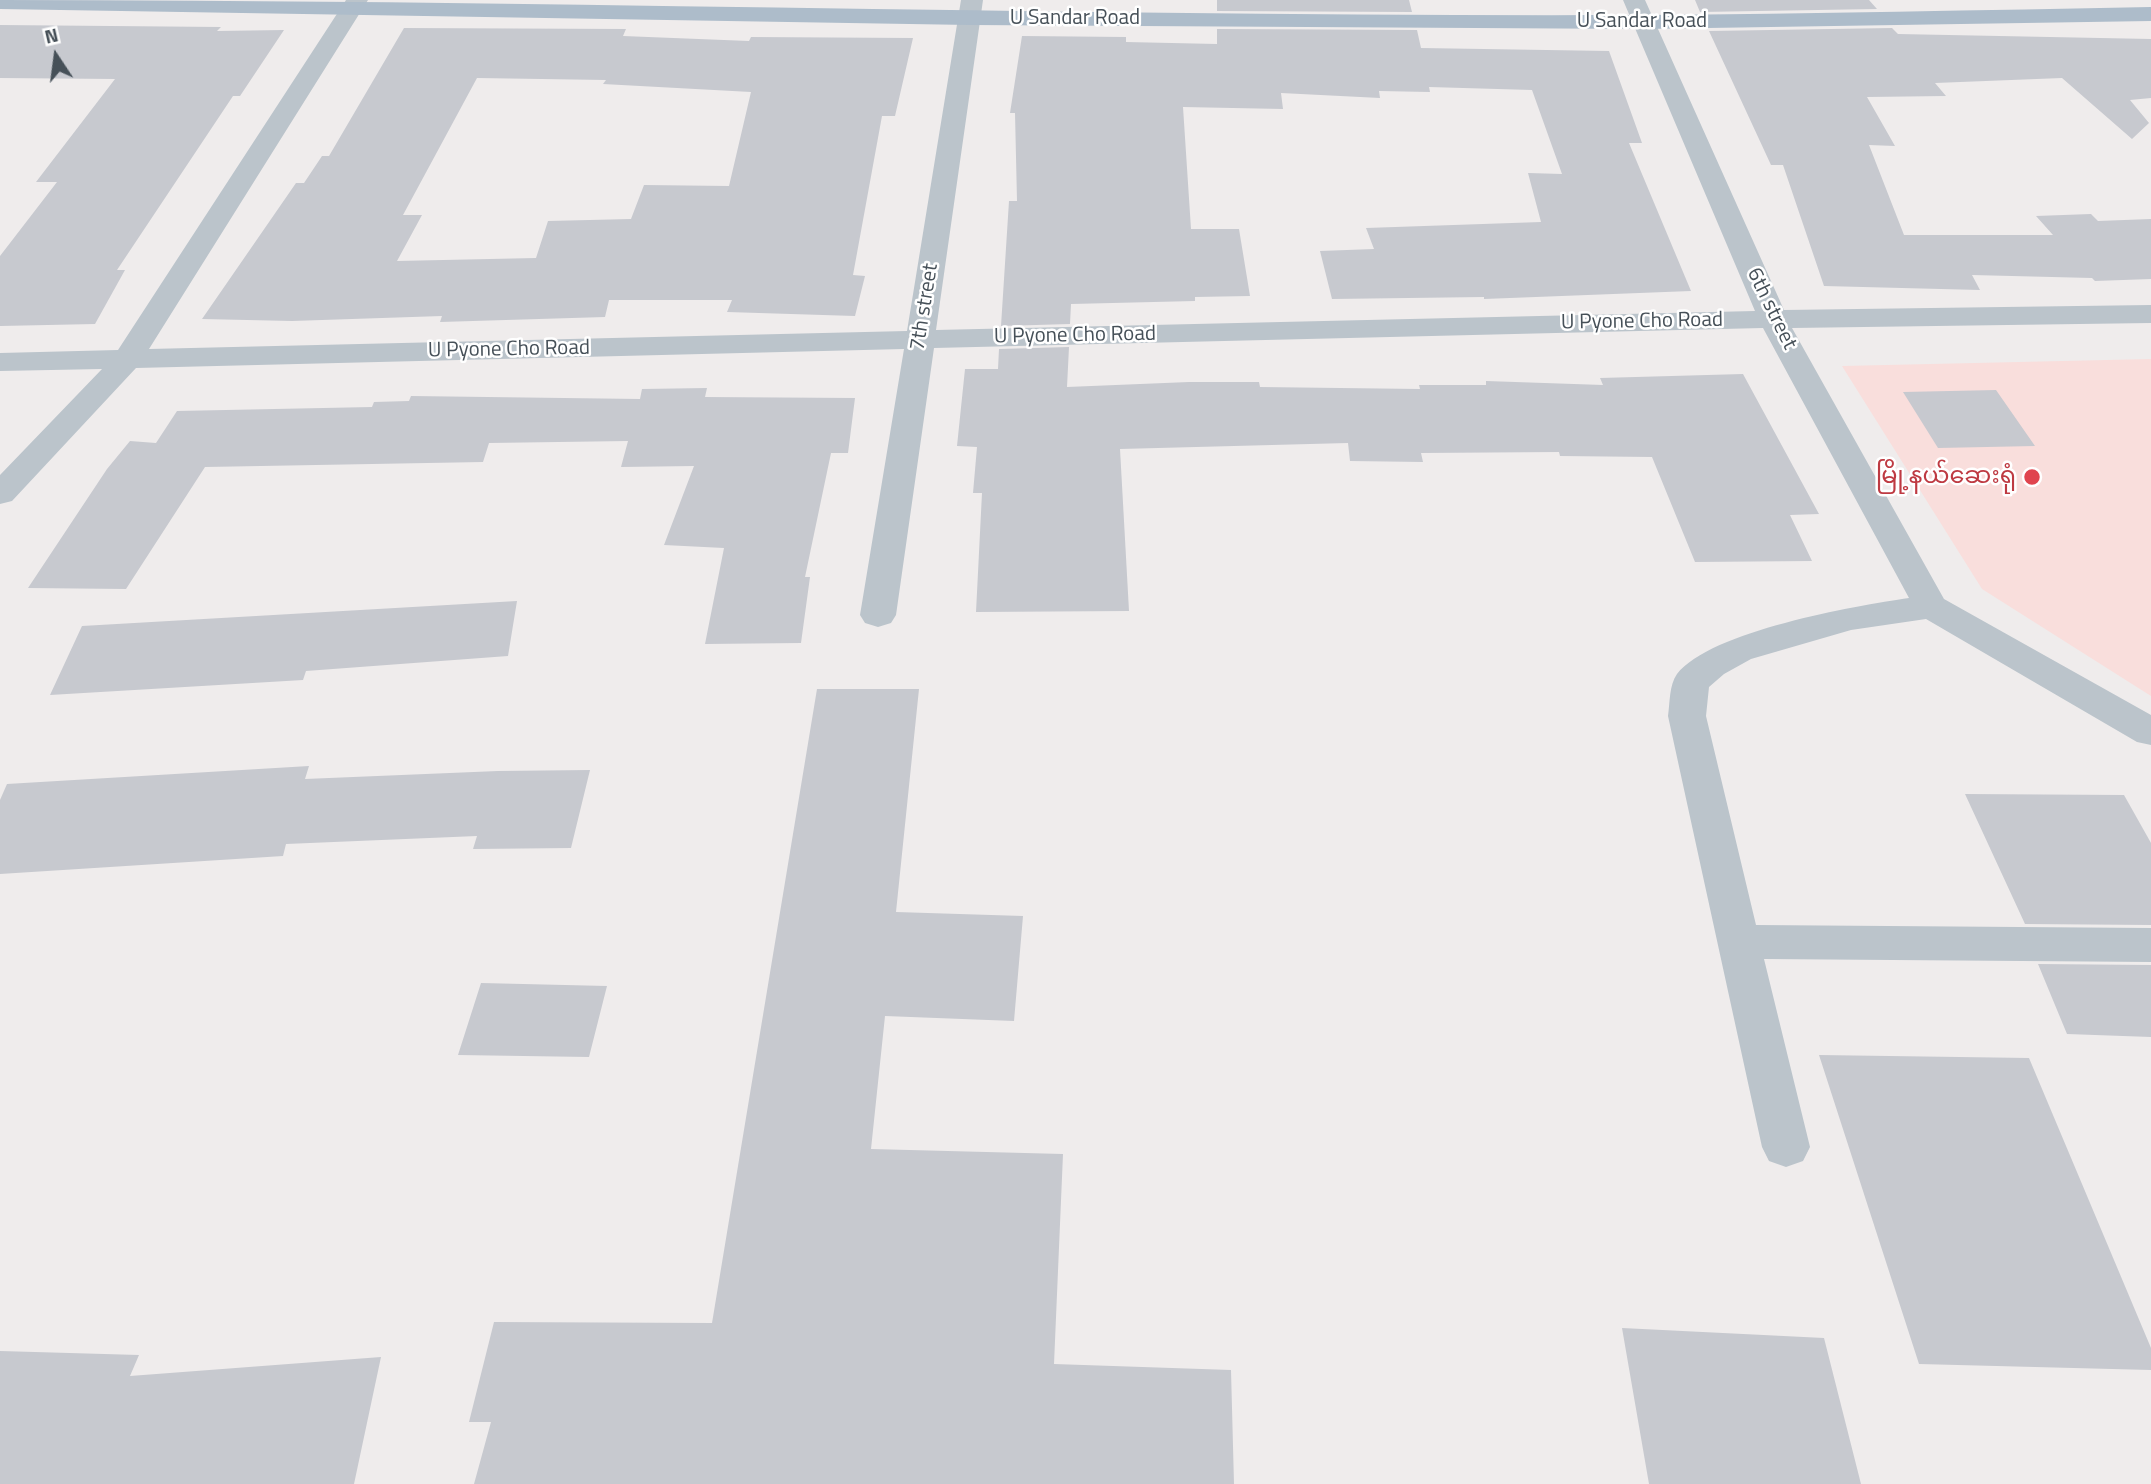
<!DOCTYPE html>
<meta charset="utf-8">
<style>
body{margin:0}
#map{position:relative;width:2151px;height:1484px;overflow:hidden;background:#efecec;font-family:"Titillium Web",sans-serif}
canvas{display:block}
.north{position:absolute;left:21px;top:21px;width:70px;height:70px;-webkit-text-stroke:5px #fff;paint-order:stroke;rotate:347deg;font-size:19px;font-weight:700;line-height:28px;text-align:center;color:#465058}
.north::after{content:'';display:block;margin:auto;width:24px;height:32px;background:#465058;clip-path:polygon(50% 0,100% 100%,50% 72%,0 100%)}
</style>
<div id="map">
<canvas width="2151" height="1484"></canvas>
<div class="north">N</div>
</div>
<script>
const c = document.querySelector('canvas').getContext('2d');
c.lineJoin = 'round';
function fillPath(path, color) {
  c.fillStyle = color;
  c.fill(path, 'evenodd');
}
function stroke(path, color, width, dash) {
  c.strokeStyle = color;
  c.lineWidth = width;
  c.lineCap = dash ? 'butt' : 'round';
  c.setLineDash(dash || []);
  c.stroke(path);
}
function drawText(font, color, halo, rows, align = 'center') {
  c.font = font + ' "Titillium Web","Noto Sans Myanmar",sans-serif';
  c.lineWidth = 5;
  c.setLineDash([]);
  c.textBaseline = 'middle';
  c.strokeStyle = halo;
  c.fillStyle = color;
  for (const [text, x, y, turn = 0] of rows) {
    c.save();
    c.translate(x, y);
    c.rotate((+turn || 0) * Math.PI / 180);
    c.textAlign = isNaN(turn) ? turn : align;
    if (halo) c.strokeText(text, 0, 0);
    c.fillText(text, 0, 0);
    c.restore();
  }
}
fillPath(new Path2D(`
 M2151 359V696L1982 589 1842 366Z`), '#f9dedc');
fillPath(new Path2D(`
 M1217 0H1409L1412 12 1217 11Z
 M1695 0H1869L1877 9 1700 12Z
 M0 25 221 27 217 31 284 30 240 96H233L117 270H125L95 324 0 326V256L57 182H36L115 79 0 78Z
 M404 28 626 29 623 36 749 41 751 37 913 38 895 116H882L853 275 865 276 855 316 727 312 732 300H609L605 317 440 322 442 316 292 321 202 319 296 183H304L322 156H329ZM477 78 606 80 603 84 751 92 729 186 644 185 631 219 548 221 536 258 397 261 422 215H403Z
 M1892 28 1898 34 2151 39V98L2130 100 2149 123 2132 139 2062 78 1935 83 1946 96 1867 97 1895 146 1869 145 1904 235H2053L2036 216 2091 214 2098 221 2151 219V279L2095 281 2092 278 1972 275 1980 290 1824 286 1783 165H1771L1709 31Z
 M1217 29 1417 30 1421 48 1609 51 1642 143H1629L1691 291 1484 299V297L1332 299 1320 251 1374 249 1366 228 1541 222 1528 173 1562 174 1532 90 1429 87 1430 92 1379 91 1380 98 1281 93 1283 109 1183 107 1191 229H1239L1250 296 1195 297V301L1071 304 1070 324 1001 326 1009 201H1017L1015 113H1010L1022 36 1126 37V42L1217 44Z
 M1069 347 1067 387 1189 382H1259L1260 387 1420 389 1419 385H1486V381L1603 385 1600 378 1743 374 1819 514 1790 515 1812 561 1695 562 1652 457 1560 456 1559 452 1421 453 1423 462 1350 461 1348 443 1120 449 1129 611 976 612 982 493H973L977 447 957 446 965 369H998L999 349Z
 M707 388 705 397 855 398 848 453H831L805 577H810L801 643 705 644 724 548 664 545 694 466 621 467 628 441 489 443 483 462 205 467 126 589 28 588 107 469 130 441 156 443 177 411 372 407 374 402 409 401 411 396 640 399 642 389Z
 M1996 390 2035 446 1938 448 1903 392Z
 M517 601 508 656 306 671 303 680 50 695 82 626Z
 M817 689H919L896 912 1023 916 1014 1021 885 1016 871 1149 1063 1154 1054 1364 1231 1370 1234 1484H474L491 1422H469L494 1322 712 1323Z
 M309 766 305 779 498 771 590 770 571 848 473 849 477 836 286 844 283 856 0 874V800L7 784Z
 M1965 794 2124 795 2151 843V925L2025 924Z
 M2038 964 2151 965V1037L2067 1034Z
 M481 983 607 986 589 1057 458 1055Z
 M1819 1055 2029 1058 2151 1348V1370L1919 1364Z
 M1622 1328 1824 1338 1861 1484H1649Z
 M0 1351 139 1355 130 1376 381 1357 354 1484H0Z`), '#c7c9cf');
fillPath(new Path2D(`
 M346 0H368L149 349 907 331 961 0H983L936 330 1755 311 1623 0H1645L1784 310 2151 305V323L1792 328 1944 599 2151 715V745L2137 742 1926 619 1851 630 1751 659 1724 674 1709 687 1706 716 1756 925 2151 928V962L1764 959 1810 1147 1803 1161 1786 1167 1769 1161 1762 1147 1668 716C1670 703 1669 685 1677 674 1711 631 1854 606 1909 598L1763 328 934 348 896 615 891 623 878 627 865 623 860 615 904 349 136 368 12 501 0 504V475L102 369 0 371V353L118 350Z`), '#bbc4cb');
fillPath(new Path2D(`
 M0 0C548 0 1095 17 1643 15 1812 14 1982 10 2151 7V21L1644 29 970 25 0 9Z`), '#adbcca');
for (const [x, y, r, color] of [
 [2032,477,9,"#e0444e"]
]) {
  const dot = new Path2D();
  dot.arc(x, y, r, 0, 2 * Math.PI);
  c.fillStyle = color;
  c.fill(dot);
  stroke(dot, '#fff', 2.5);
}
drawText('21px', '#465058', '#fff', [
 ["U Sandar Road",1075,19],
 ["U Sandar Road",1642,22],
 ["7th street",925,307,-81],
 ["6th street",1771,309,64],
 ["U Pyone Cho Road",1642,322,-1],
 ["U Pyone Cho Road",1075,336,-1],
 ["U Pyone Cho Road",509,350,-1]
]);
drawText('24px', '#be3a42', '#fff', [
 ["မြို့နယ်ဆေးရုံ",2016,477]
], 'right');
</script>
